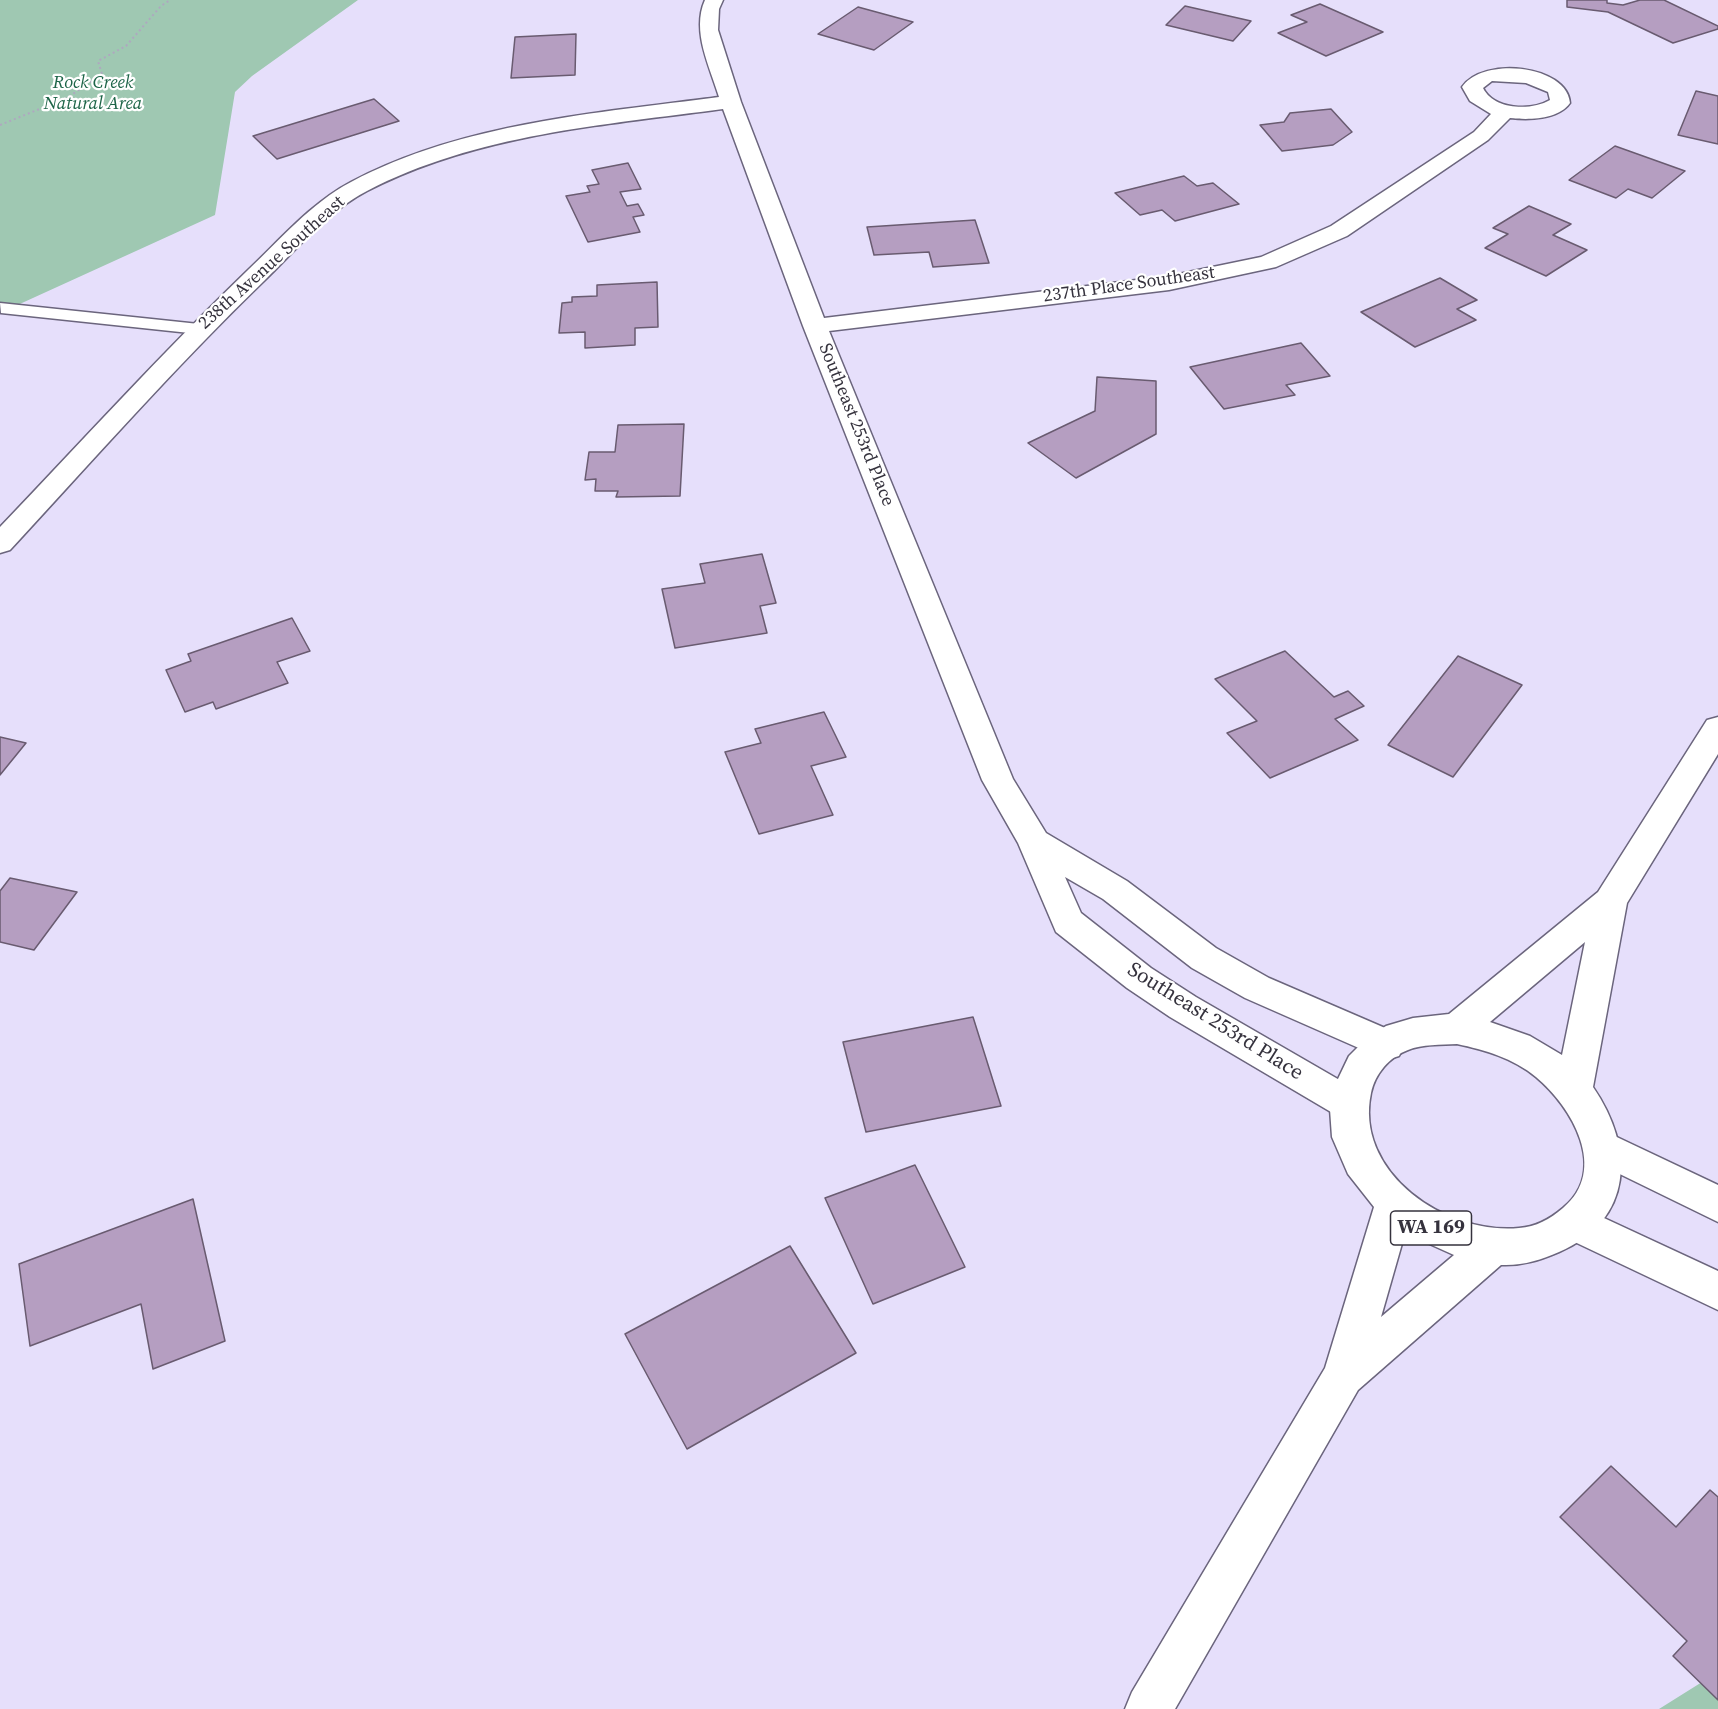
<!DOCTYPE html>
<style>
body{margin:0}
canvas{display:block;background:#e6dffb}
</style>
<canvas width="1718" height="1709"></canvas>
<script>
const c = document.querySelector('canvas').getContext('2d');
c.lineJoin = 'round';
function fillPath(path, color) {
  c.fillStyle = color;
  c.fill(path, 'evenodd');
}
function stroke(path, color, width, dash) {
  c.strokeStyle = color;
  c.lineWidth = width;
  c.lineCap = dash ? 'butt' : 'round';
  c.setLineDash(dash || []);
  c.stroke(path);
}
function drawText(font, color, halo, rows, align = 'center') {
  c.font = font + ' "Source Serif 4",serif';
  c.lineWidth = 4.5;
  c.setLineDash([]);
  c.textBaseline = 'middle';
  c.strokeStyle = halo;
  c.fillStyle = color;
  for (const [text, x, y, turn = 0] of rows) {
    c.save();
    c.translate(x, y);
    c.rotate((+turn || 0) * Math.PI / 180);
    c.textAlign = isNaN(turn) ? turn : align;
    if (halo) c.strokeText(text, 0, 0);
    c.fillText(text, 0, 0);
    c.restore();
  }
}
fillPath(new Path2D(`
 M0 0H358L252 76 235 92 215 215 0 313Z
 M1718 1672V1709H1659Z`), '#9fc8b2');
const building = new Path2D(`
 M1567 0H1607V3L1623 5 1640 0H1664L1718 26V29L1673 43 1608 12 1567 7Z
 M1320 4 1383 32 1326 56 1278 33 1307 22 1291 15Z
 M1185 6 1251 21 1233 41 1166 25Z
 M858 7 913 22 874 50 818 34Z
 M576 34 575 75 511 78 515 37Z
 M1696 91 1718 96V144L1678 135Z
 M374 99 399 121 277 159 253 136Z
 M1331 109 1352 132 1333 145 1282 151 1260 125 1284 122 1290 113Z
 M1615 146 1685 171 1652 198 1628 189 1616 198 1569 180Z
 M628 163 641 189 620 192 627 206 638 204 644 215 633 217 640 232 588 242 566 196 590 192 587 186 599 184 592 170Z
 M1184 176 1197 186 1213 183 1239 204 1175 221 1162 210 1140 215 1115 193Z
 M1529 206 1571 224 1553 235 1587 250 1546 276 1485 248 1508 234 1493 228Z
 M975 220 989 263 933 267 929 252 874 255 867 227Z
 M1440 278 1477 300 1457 309 1476 320 1415 347 1361 312Z
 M657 282 658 327 635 328V345L585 348V332L559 333 562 303 572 302V297L597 296V285Z
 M1301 343 1330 376 1286 385 1295 395 1224 409 1190 367Z
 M1097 377 1156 381V434L1076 478 1028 443 1095 411Z
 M684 424 680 496 616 497 618 491H595L596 479 585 480 589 452H615L618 425Z
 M762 554 776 603 760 606 767 633 675 648 662 589 705 583 700 564Z
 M292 618 310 651 277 662 288 683 216 709 213 702 185 712 166 670 191 661 188 654Z
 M1285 651 1334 697 1348 691 1364 706 1335 719 1358 740 1270 778 1227 733 1257 721 1215 679Z
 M1458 656 1522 685 1453 777 1388 745Z
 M824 712 846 757 811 766 833 815 759 834 725 752 761 743 755 729Z
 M0 737 26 743 0 775Z
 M10 878 77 892 34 950 0 942V891Z
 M973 1017 1001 1106 866 1132 843 1042Z
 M915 1165 965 1267 873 1304 825 1198Z
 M193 1199 225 1341 153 1369 141 1304 30 1346 19 1264Z
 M790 1246 856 1353 687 1449 625 1334Z
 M1611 1466 1676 1527 1710 1490 1718 1497V1700L1673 1656 1687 1641 1560 1517Z`);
fillPath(building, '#b59ec1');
stroke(building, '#695b70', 1.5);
const lane = new Path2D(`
 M0 303 199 324 208 329 199 334 1 313Z`);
const street = new Path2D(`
 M705 0H723L719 9 718 30 741 102 824 318 1169 276 1261 257 1331 226 1474 132 1491 114 1470 101 1462 87C1483 56 1567 65 1570 103 1558 120 1528 120 1510 118L1488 140 1347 236 1276 267 1169 290 829 331 1013 779 1046 833 1127 881 1216 948 1269 978 1399 1034 1404 1045 1399 1056 1386 1060 1245 998 1192 968 1103 899 1065 877 1081 913 1151 968 1196 997 1362 1093 1368 1104 1362 1115 1349 1120 1336 1115 1170 1017 1127 988 1056 932 1018 843 982 780 803 326 723 109C604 125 476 134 367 191 327 212 297 249 265 280 176 366 94 459 10 550L0 553V527C82 441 162 353 248 270 280 240 311 203 351 182 462 123 597 113 719 97 710 67 691 31 705 0ZM1492 81 1526 83 1548 92 1550 100C1531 111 1494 110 1483 88Z
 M1602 1130 1718 1185V1222L1589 1159 1583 1147 1589 1135Z
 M1576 1205 1718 1271V1310L1562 1236 1556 1223 1562 1210Z`);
const primary = new Path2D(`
 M1718 717V754L1627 903 1593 1087C1635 1148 1634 1220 1559 1252 1540 1260 1523 1266 1501 1265L1358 1390 1175 1709H1125L1132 1692 1325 1368 1374 1207 1348 1174 1332 1137 1330 1109 1337 1081 1349 1056 1366 1039 1386 1026 1413 1018 1449 1014 1598 892 1707 720ZM1585 942 1562 1055 1530 1036 1490 1022ZM1457 1044C1485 1050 1513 1058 1536 1077 1572 1107 1609 1170 1563 1208 1550 1219 1536 1227 1519 1228 1446 1235 1354 1173 1371 1093 1375 1074 1389 1057 1408 1050 1422 1044 1441 1045 1457 1044ZM1405 1233 1454 1255 1381 1317Z`);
stroke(lane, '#6b657d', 3);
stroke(street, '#6b657d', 3);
stroke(primary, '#6b657d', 3);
stroke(new Path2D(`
 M0 125 67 98 102 74 98 61 126 46 161 6 170 0`), '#aea8bf', 2, [2, 3]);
fillPath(lane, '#fff');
fillPath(street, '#fff');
fillPath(primary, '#fff');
drawText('italic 18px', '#1d6548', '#fff', [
 ["Rock Creek",93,83],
 ["Natural Area",93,104]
]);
drawText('18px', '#35323d', '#fff', [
 ["238th Avenue Southeast",272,263,-42],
 ["237th Place Southeast",1129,285,-8],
 ["Southeast 253rd Place",856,425,68]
]);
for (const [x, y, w] of [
 [1431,1228,81]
]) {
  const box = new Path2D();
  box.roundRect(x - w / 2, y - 17, w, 34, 4.5);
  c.fillStyle = '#fff';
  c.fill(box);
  stroke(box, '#35323d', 1.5);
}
drawText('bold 20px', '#35323d', null, [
 ["WA 169",1431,1228]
]);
drawText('21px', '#35323d', '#fff', [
 ["Southeast 253rd Place",1215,1022,32]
]);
</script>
